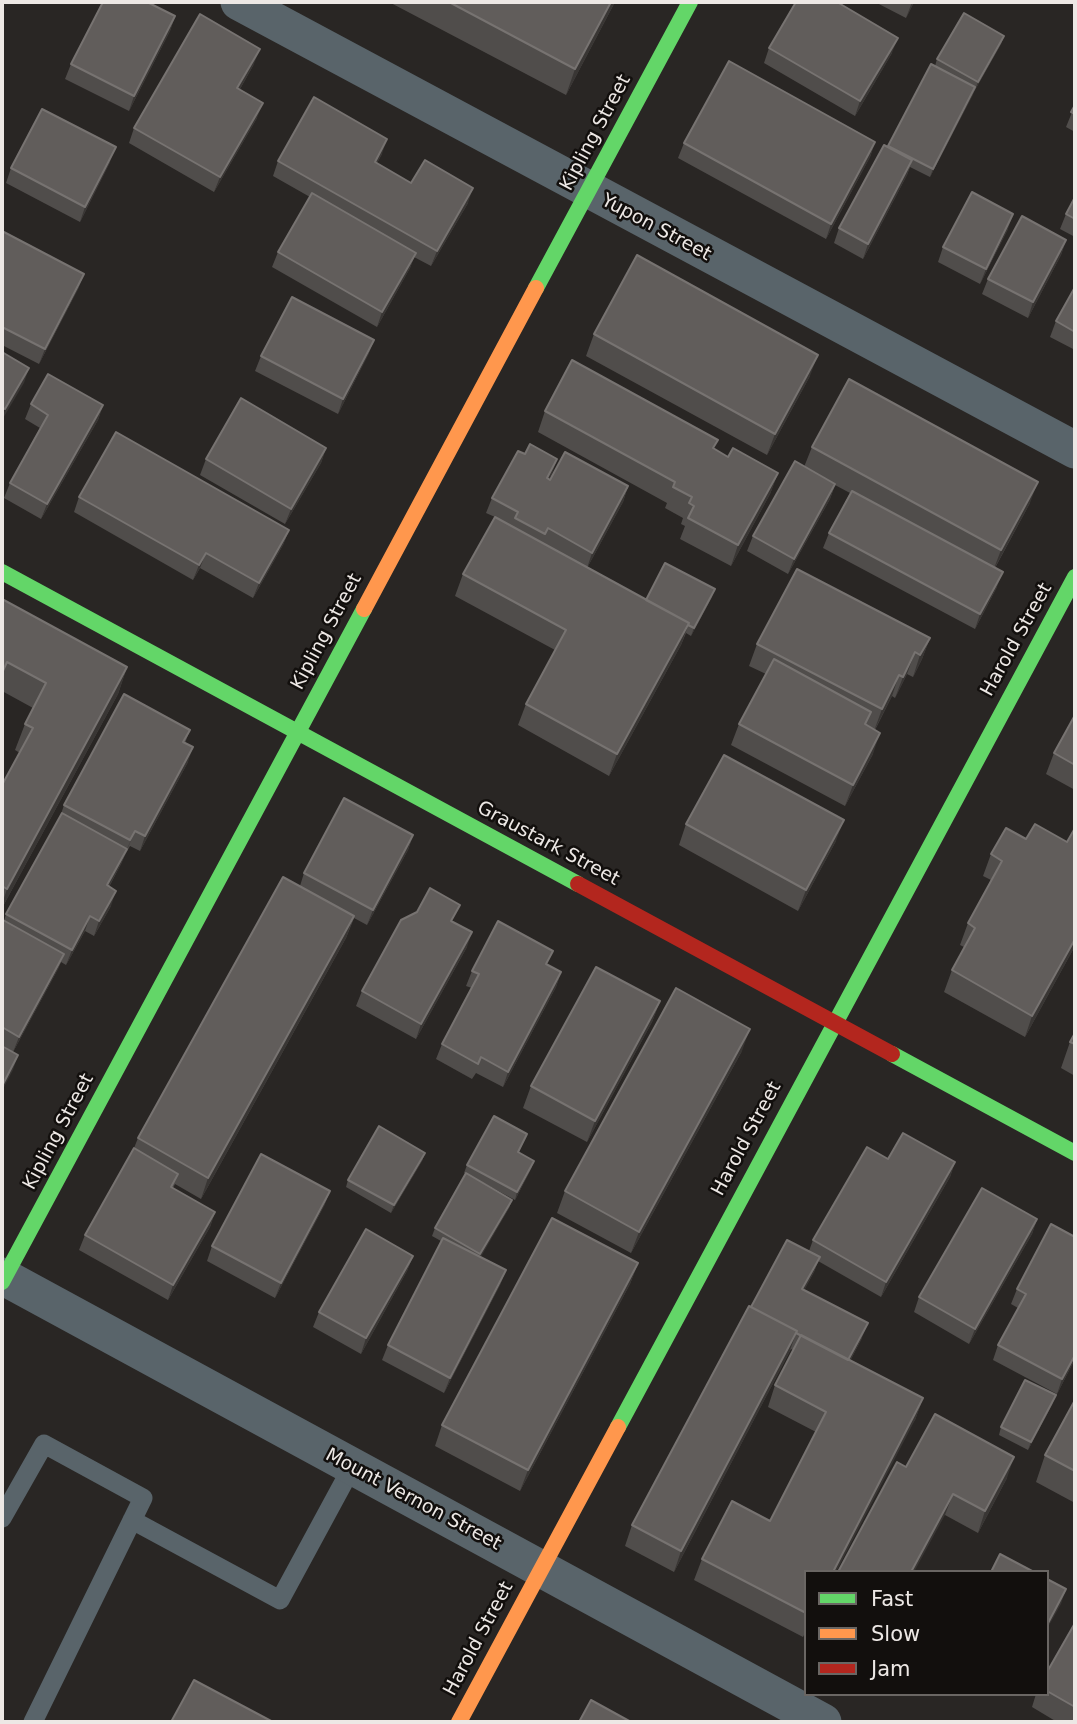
<!DOCTYPE html>
<style>
body{margin:0}
#map{position:relative;width:1077px;height:1724px;overflow:hidden;background:#292624;font-family:"DejaVu Sans",sans-serif}
canvas{display:block}
.frame{position:absolute;inset:0;border:4px solid #ede8e5;pointer-events:none}
.legend{position:absolute;left:804px;top:1570px;width:245px;height:126px;box-sizing:border-box;background:#120f0d;border:2px solid #6a6663;margin:0;padding:9px 12px;list-style:none;font-size:21px;color:#ede8e5}
.legend li{display:flex;align-items:center;gap:14px;height:35px}
.legend b{width:35px;border:2px solid #6a6663}
</style>
<div id="map">
<canvas width="1077" height="1724"></canvas>
<div class="frame"></div>
<ul class="legend">
<li><b style="height:9px;background:#63d668"></b>Fast</li>
<li><b style="height:9px;background:#ff974d"></b>Slow</li>
<li><b style="height:9px;background:#b3261e"></b>Jam</li>
</ul>
</div>
<script>
const c = document.querySelector('canvas').getContext('2d');
c.lineJoin = 'round';
function stroke(path, color, width, dash) {
  c.strokeStyle = color;
  c.lineWidth = width;
  c.lineCap = dash ? 'butt' : 'round';
  c.setLineDash(dash || []);
  c.stroke(path);
}
function fillPath(path, color) {
  c.fillStyle = color;
  c.fill(path, 'evenodd');
}
function drawText(font, color, halo, rows, align = 'center') {
  c.font = font + ' "DejaVu Sans",sans-serif';
  c.lineWidth = 5;
  c.setLineDash([]);
  c.textBaseline = 'middle';
  c.strokeStyle = halo;
  c.fillStyle = color;
  for (const [text, x, y, turn = 0] of rows) {
    c.save();
    c.translate(x, y);
    c.rotate((+turn || 0) * Math.PI / 180);
    c.textAlign = isNaN(turn) ? turn : align;
    if (halo) c.strokeText(text, 0, 0);
    c.fillText(text, 0, 0);
    c.restore();
  }
}
stroke(new Path2D(`
 M2 1518 44 1444 143 1498 33 1722
 M132 1520 280 1600 352 1467`), '#59646a', 19);
stroke(new Path2D(`
 M239 2 1075 450
 M2 1276 823 1722`), '#59646a', 37);
stroke(new Path2D(`
 M536 288 690 2
 M2 572 578 884
 M892 1054 1075 1153
 M2 1282 364 609
 M618 1427 1075 577`), '#63d668', 16);
stroke(new Path2D(`
 M364 609 536 288
 M459 1722 618 1427`), '#ff974d', 16);
stroke(new Path2D(`
 M578 884 892 1054`), '#b3261e', 16);
fillPath(new Path2D(`
 M389 2H615L566 95Z
 M875 2H914L906 18Z
 M175 16 170 31 129 111 65 79 71 64Z
 M1004 36 1001 44 975 90 930 177 910 167 907 175 863 259 834 243 839 228 888 147 931 64 935 66 937 59Z
 M769 48 892 53 855 116 764 63Z
 M254 64 240 89 257 118 214 192 129 143 134 128Z
 M1075 105V132L1066 127Z
 M875 142 870 157 826 239 678 158 684 143Z
 M382 154 377 163 411 183 468 203 431 266 414 257 410 268 377 327 272 267 278 252 310 197 273 176 278 161Z
 M110 162 80 222 6 183 11 168Z
 M1075 197V237L1060 229 1066 214Z
 M1008 229 980 284 938 262 943 247Z
 M2 231 84 274 78 289 39 364 2 345Z
 M1066 240 1061 255 1028 318 982 294 988 279Z
 M1075 287V350L1050 337 1056 321Z
 M594 334 810 376 767 455 586 356Z
 M374 340 368 355 338 414 255 371 261 356Z
 M31 404 103 405 98 420 41 519 4 498 10 483 40 428 25 419Z
 M545 411 714 449 728 457 778 473 770 494 731 566 680 539 685 526 681 524 683 518 665 508 667 503 538 432Z
 M812 447 1030 503 995 568 997 587 975 629 823 548 829 533 850 493 835 485 830 499 788 574 747 551 753 536 804 467Z
 M326 448 321 463 285 524 200 475 206 459Z
 M525 454 557 459 549 479 628 486 623 502 587 568 646 600 712 597 691 636 686 633 681 645 609 776 518 725 526 704 555 650 455 596 463 574 495 517 486 513 492 498Z
 M79 497 289 530 283 545 253 598 200 568 193 580 74 512Z
 M2 599 127 667 118 694 2 908V785L20 753 15 750 25 724 33 708 2 691Z
 M930 638 922 659 913 677 907 674 895 698 892 696 875 730 873 754 845 806 731 745 739 724 766 674 749 666 757 644Z
 M1075 715V790L1046 774 1054 753Z
 M190 730 185 743 188 762 140 851 130 846 125 855 121 864 109 887 111 906 94 936 85 931 66 965 61 962 58 969 13 1052 2 1045V922L4 921 6 914 61 814 64 805Z
 M686 824 836 841 798 911 679 845Z
 M1075 828V946L1025 1037 944 992 952 970 964 947 960 945 968 923 991 880 983 876 991 854 1026 839 1067 842Z
 M413 835 408 850 367 925 354 918 346 938 201 1199 175 1184 173 1188 215 1212 210 1227 168 1300 79 1250 85 1235 134 1148 138 1138 300 886 304 873Z
 M454 922 467 947 416 1039 356 1006 362 991Z
 M548 966 561 972 556 987 503 1087 476 1073 472 1079 436 1059 442 1044 472 988 466 986 472 971Z
 M660 1001 652 1022 587 1142 523 1108 531 1086Z
 M1075 1033V1076L1061 1068 1070 1042Z
 M742 1051 631 1253 557 1213 565 1191Z
 M527 1134 519 1152 534 1161 531 1169 515 1200 480 1181 512 1200 509 1208 480 1257 506 1270 500 1285 444 1393 382 1360 388 1345 441 1241 432 1236 435 1228 466 1174 464 1173 467 1165Z
 M425 1153 422 1161 391 1213 346 1187 348 1180Z
 M888 1159 955 1162 950 1177 881 1297 818 1261 814 1272 804 1290 862 1338 850 1361 923 1398 915 1420 806 1572V1631L803 1637 694 1580 702 1559 770 1521 816 1432 768 1407 775 1385 793 1350 791 1349 674 1572 625 1546 632 1525 751 1307 809 1251 813 1240Z
 M330 1191 324 1206 275 1298 207 1261 212 1246Z
 M1037 1219 1032 1234 969 1344 914 1312 919 1297Z
 M1051 1224 1075 1359 1057 1394 993 1360 998 1345 1018 1308 1011 1304 1017 1289Z
 M413 1256 407 1271 361 1354 313 1327 319 1312Z
 M638 1263 630 1284 520 1491 435 1446 442 1425Z
 M1075 1400V1503L1036 1482 1045 1455Z
 M1053 1403 1028 1450 999 1435 1001 1427Z
 M906 1467 1007 1478 978 1533 945 1515Z
 M1075 1623V1722H1057L1032 1707 1036 1694H1047V1672Z`), '#504d4b');
fillPath(new Path2D(`
 M611 2H615L566 95 575 69Z
 M912 2H914L906 18Z
 M175 16 170 31 129 111 134 96Z
 M1004 36 1001 44 975 90 978 82Z
 M898 38 892 53 855 116 860 101Z
 M260 49 254 64 232 103 237 88Z
 M975 87 973 95 930 177 933 169Z
 M263 103 257 118 214 192 220 177Z
 M387 139 382 154 369 177 375 162Z
 M875 142 870 157 826 239 831 224Z
 M116 147 110 162 80 222 85 207Z
 M912 160 907 175 863 259 868 244Z
 M473 188 468 203 431 266 437 251Z
 M1013 214 1008 229 980 284 986 269Z
 M1066 240 1061 255 1028 318 1033 302Z
 M416 253 410 268 377 327 382 312Z
 M84 274 78 289 39 364 45 349Z
 M374 340 368 355 338 414 343 399Z
 M818 355 810 376 767 455 775 434Z
 M29 368 24 383 2 420 5 409Z
 M103 405 98 420 41 519 47 504Z
 M326 448 321 463 285 524 291 509Z
 M557 459 552 474 541 493 547 478Z
 M778 473 770 494 731 566 738 545Z
 M1038 482 1030 503 993 571 1001 550Z
 M835 484 830 499 788 574 794 559Z
 M628 486 623 502 587 568 592 553Z
 M289 530 283 545 253 598 259 583Z
 M206 553 200 568 193 580 199 565Z
 M1003 572 997 587 975 629 980 614Z
 M715 589 712 597 691 636 694 628Z
 M689 623 681 645 609 776 617 754Z
 M930 638 922 659 913 677 920 655Z
 M915 652 907 674 895 698 903 677Z
 M127 667 118 694 2 908V904L7 889Z
 M899 675 892 696 874 731 882 709Z
 M880 733 873 754 845 806 853 785Z
 M193 747 188 762 140 851 145 836Z
 M844 820 836 841 798 911 806 890Z
 M135 831 121 864 101 901 107 885 127 849Z
 M413 835 408 850 367 925 373 910Z
 M116 891 111 906 94 936 99 921Z
 M90 916 85 931 66 965 72 950Z
 M354 916 346 938 201 1199 208 1178Z
 M472 932 467 947 416 1039 421 1024Z
 M1075 939V946L1025 1037 1032 1016Z
 M64 954 58 969 13 1052 19 1037Z
 M561 972 556 987 503 1087 508 1072Z
 M660 1001 652 1022 587 1142 595 1121Z
 M750 1029 742 1051 631 1253 639 1232Z
 M18 1055 13 1070 2 1091V1086Z
 M425 1153 422 1161 391 1213 394 1205Z
 M534 1161 531 1169 515 1200 517 1192Z
 M955 1162 950 1177 881 1297 886 1282Z
 M330 1191 324 1206 275 1298 281 1283Z
 M512 1200 509 1208 478 1262 480 1254Z
 M215 1212 210 1227 168 1300 173 1285Z
 M1037 1219 1032 1234 969 1344 975 1329Z
 M413 1256 407 1271 361 1354 366 1338Z
 M820 1257 814 1272 797 1304 802 1289Z
 M638 1263 630 1284 520 1491 528 1470Z
 M506 1270 500 1285 444 1393 450 1378Z
 M868 1323 862 1338 842 1376 848 1361Z
 M797 1331 789 1353 674 1572 681 1551Z
 M1075 1355V1359L1057 1394 1062 1379Z
 M1056 1395 1053 1403 1028 1450 1031 1442Z
 M923 1398 915 1420 836 1572H833Z
 M1014 1457 1007 1478 978 1533 985 1511Z
 M953 1494 945 1515 914 1572H911Z
 M1066 1589 1061 1604 1047 1629V1625Z`), '#393634');
const building = new Path2D(`
 M103 2H147L175 16 134 96 71 64Z
 M449 2H611L575 69Z
 M796 2H837L898 38 860 101 769 48Z
 M964 13 1004 36 978 82 937 59Z
 M200 14 260 49 237 88 263 103 220 177 134 128Z
 M729 61 875 142 831 224 684 143Z
 M931 64 975 87 933 169 888 146Z
 M314 97 387 139 375 162 411 183 425 160 473 188 437 251 278 161Z
 M1075 105V114L1071 112Z
 M42 109 116 147 85 207 11 168Z
 M884 145 912 160 868 244 839 228Z
 M972 192 1013 214 986 269 943 247Z
 M312 193 416 253 382 312 278 252Z
 M1075 197V219L1066 214Z
 M1022 216 1066 240 1033 302 988 279Z
 M2 231 84 274 45 349 2 327Z
 M637 255 818 355 775 434 594 334Z
 M1075 287V332L1056 321Z
 M292 297 374 340 343 399 261 356Z
 M2 352 29 368 5 409 2 408Z
 M572 360 718 440 713 448 728 457 733 448 778 473 738 545 688 518 694 506 689 503 692 497 673 487 675 482 545 411Z
 M48 374 103 405 47 504 10 483 48 415 31 404Z
 M849 379 1038 482 1001 550 812 447Z
 M241 398 326 448 291 509 206 459Z
 M116 432 289 530 259 583 206 553 199 565 79 497Z
 M530 444 557 459 547 478 550 480 565 452 628 486 592 553 548 528 545 534 515 518 518 512 492 498 518 451 525 454Z
 M795 461 835 484 794 559 753 536Z
 M852 491 1003 572 980 614 829 533Z
 M495 517 689 623 617 754 526 704 566 630 463 574Z
 M665 563 715 589 694 628 688 625 689 623 646 600Z
 M797 569 930 638 920 655 915 652 903 677 899 675 882 709 757 644Z
 M2 599 127 667 7 889 2 886V785L33 728 25 724 46 683 7 662 2 673Z
 M774 659 871 712 865 724 880 733 853 785 739 724Z
 M124 694 190 730 183 742 193 747 145 836 135 831 130 840 64 805Z
 M1075 715V765L1054 753Z
 M724 755 844 820 806 890 686 824Z
 M344 798 413 835 373 910 304 873Z
 M62 813 127 849 107 885 116 891 99 921 90 916 72 950 6 914Z
 M1035 824 1067 842 1075 828V939L1032 1016 952 970 975 928 968 923 1002 861 991 854 1006 828 1026 839Z
 M283 877 354 916 208 1178 138 1138Z
 M430 888 460 905 451 921 472 932 421 1024 362 991 401 920 417 912Z
 M3 920 64 954 19 1037 2 1027Z
 M498 921 553 951 546 964 561 972 508 1072 481 1057 478 1064 442 1044 479 974 472 971Z
 M596 967 660 1001 595 1121 531 1086Z
 M676 988 750 1029 639 1232 565 1191Z
 M1075 1033V1044L1070 1042Z
 M2 1046 18 1055 2 1086Z
 M494 1116 527 1134 518 1152 534 1161 517 1192 467 1165Z
 M379 1126 425 1153 394 1205 348 1180Z
 M903 1133 955 1162 886 1282 813 1240 867 1147 888 1159Z
 M134 1148 178 1174 171 1187 215 1212 173 1285 85 1235Z
 M261 1154 330 1191 281 1283 212 1246Z
 M466 1173 512 1200 480 1254 435 1228Z
 M982 1188 1037 1219 975 1329 919 1297Z
 M552 1218 638 1263 528 1470 442 1425Z
 M1051 1224 1075 1237V1355L1062 1379 998 1345 1026 1294 1017 1289Z
 M366 1229 413 1256 366 1338 319 1312Z
 M443 1238 506 1270 450 1378 388 1345Z
 M787 1240 820 1257 802 1289 868 1323 848 1360 796 1333 797 1331 751 1307Z
 M749 1306 797 1331 681 1551 632 1525Z
 M801 1335 923 1398 833 1572H806V1613L702 1559 732 1501 770 1521 826 1412 775 1385Z
 M1025 1380 1056 1395 1031 1442 1001 1427Z
 M1075 1400V1471L1045 1455Z
 M935 1414 1014 1457 985 1511 953 1494 911 1572H838L897 1462 906 1467Z
 M1000 1554 1034 1572H991Z
 M1047 1579 1066 1589 1047 1625Z
 M1075 1623V1707L1047 1691V1672Z
 M194 1680 273 1722H171Z
 M591 1700 631 1722H579Z`);
fillPath(building, '#615d5b');
stroke(building, '#777371', 2);
drawText('19px', '#ede8e5', '#120f0d', [
 ["Kipling Street",596,133,-62],
 ["Yupon Street",656,228,28],
 ["Kipling Street",327,632,-62],
 ["Harold Street",1017,640,-61],
 ["Graustark Street",548,844,28],
 ["Kipling Street",59,1132,-62],
 ["Harold Street",747,1139,-62],
 ["Mount Vernon Street",413,1500,28],
 ["Harold Street",479,1639,-62]
]);
</script>
